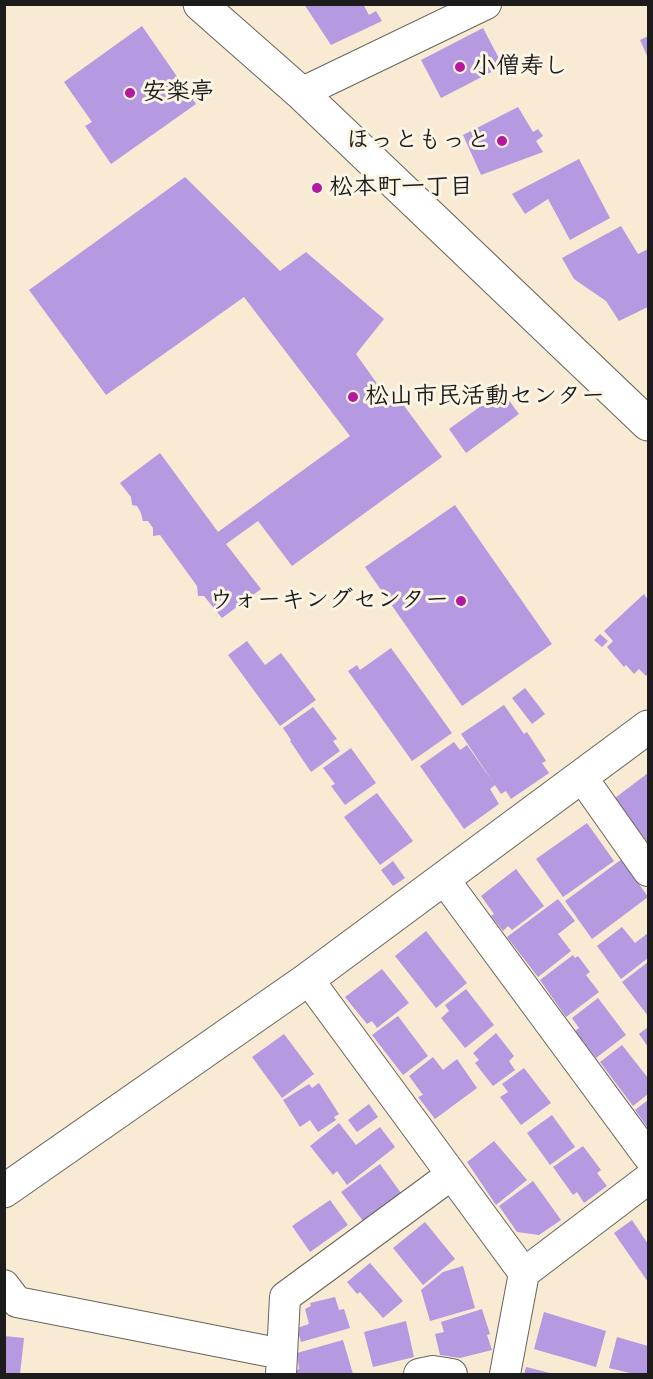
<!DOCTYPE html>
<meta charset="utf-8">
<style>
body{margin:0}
#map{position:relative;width:653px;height:1379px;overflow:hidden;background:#f8ead3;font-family:Caveat,sans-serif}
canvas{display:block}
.frame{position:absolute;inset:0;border:6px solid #1c1c1c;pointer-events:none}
</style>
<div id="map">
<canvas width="653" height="1379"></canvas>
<div class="frame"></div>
</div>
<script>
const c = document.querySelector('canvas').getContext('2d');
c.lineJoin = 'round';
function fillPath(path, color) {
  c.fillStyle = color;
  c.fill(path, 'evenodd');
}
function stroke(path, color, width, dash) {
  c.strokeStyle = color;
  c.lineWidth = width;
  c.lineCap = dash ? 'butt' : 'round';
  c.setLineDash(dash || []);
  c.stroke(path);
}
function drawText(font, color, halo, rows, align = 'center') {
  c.font = font + ' Caveat,"Klee One",sans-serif';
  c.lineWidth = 6;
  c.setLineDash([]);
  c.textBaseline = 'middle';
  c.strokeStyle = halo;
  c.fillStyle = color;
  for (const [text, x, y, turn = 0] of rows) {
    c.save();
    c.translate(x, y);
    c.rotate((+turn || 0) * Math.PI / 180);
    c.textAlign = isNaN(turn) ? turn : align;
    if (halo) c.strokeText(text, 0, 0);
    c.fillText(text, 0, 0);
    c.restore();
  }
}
fillPath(new Path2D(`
 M304 4H363L369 15 376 11 382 21 331 45Z
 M142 26 196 104 111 164 85 126 92 122 64 82Z
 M483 28 503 66 441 98 421 60Z
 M648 36V58L640 40Z
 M518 107 533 132 538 129 543 136 536 141 543 152 481 175 463 135Z
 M579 159 610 218 570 240 548 199 525 214 512 194Z
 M185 177 280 271 306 252 384 319 356 354 393 406 399 399 442 457 292 566 258 521 226 544 261 589 222 618 204 596H198L197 586 160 535 153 536V528L148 521H143L141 513 137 506 132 505 131 497 120 483 160 453 218 532 350 436 244 297 106 395 29 290Z
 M621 226 638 254 648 249V307L619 321 606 301 574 279 562 258Z
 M502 391 519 414 466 453 449 429Z
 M455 505 552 644 462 706 365 567Z
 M644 594 648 600V673L646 676 639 669 634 674 626 665 624 667 607 647 613 641 604 631Z
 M600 634 608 641 602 647 594 640Z
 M247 641 265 665 281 653 316 700 280 726 228 655Z
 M391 648 452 733 412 761 348 671 357 665 360 670Z
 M525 688 545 714 532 724 512 698Z
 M504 705 524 734 527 732 546 761 542 763 549 773 511 799 506 791 501 794 461 734Z
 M313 707 337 739 333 741 340 751 311 772 290 741 291 740 283 728Z
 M454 742 460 750 467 745 495 785 490 789 499 804 464 829 420 766Z
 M351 748 376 783 345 805 331 786 335 784 323 768Z
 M648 773V843L615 798Z
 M377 793 413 841 380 865 344 817Z
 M587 823 614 861 563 897 536 859Z
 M622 859 648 897 592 939 565 901Z
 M393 861 405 878 393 886 381 870Z
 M516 869 544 906 512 930 508 926 503 931 491 916 494 914 481 896Z
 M558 899 575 921 558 934 571 951 538 977 507 937Z
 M622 927 635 943 648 933V958L621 979 597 946Z
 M426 931 467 983 436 1008 395 956Z
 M573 955 575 958 578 956 590 972 586 975 599 992 566 1017 540 980Z
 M648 962V1016L622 982Z
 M382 969 409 1003 377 1028 372 1021 367 1024 345 997Z
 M466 989 494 1025 465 1048 441 1018 449 1011 445 1005Z
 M598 998 626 1035 596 1058 575 1031 579 1028 572 1018Z
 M398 1016 428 1056 403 1075 372 1035Z
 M648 1027V1047L639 1034Z
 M496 1033 514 1056 509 1061 515 1070 493 1086 475 1063 479 1060 473 1053Z
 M284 1034 314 1074 282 1098 252 1057Z
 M622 1045 648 1078V1094L633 1106 600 1062Z
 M433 1057 443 1070 457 1059 477 1088 435 1119 418 1097 423 1095 409 1076Z
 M524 1068 551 1103 521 1125 500 1097 508 1092 502 1084Z
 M319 1083 339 1114 334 1117 336 1120 318 1132 310 1120 300 1127 283 1100 309 1084 312 1088Z
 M648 1100V1128L635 1110Z
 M369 1104 378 1117 357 1132 348 1120Z
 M552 1115 575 1147 550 1165 527 1133Z
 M339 1123 356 1145 380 1127 395 1147 347 1185 337 1171 333 1175 310 1146Z
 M494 1141 527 1180 496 1205 467 1162Z
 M583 1146 601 1170 597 1173 607 1186 584 1203 577 1192 573 1195 553 1167Z
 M380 1164 401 1193 363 1221 341 1192Z
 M533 1181 561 1220 539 1235 517 1232 499 1206Z
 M330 1200 348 1225 310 1252 292 1226Z
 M632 1220 648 1244V1282L614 1233Z
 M425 1222 455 1259 423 1285 393 1248Z
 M370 1263 403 1301 383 1318 360 1292 357 1294 347 1282Z
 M463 1266 475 1308 430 1321 421 1290 443 1272Z
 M335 1297 339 1310 344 1309 350 1328 301 1342 297 1328 309 1324 305 1309 311 1306 310 1303Z
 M482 1309 490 1334 487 1335 492 1350 460 1358 440 1355 435 1334 444 1332 441 1322Z
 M544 1312 606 1331 596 1367 534 1349Z
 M406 1321 414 1357 373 1367 364 1332Z
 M4 1336 24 1338 20 1374H4Z
 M617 1337 648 1346V1374H634L609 1368Z
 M343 1340 353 1374H296L295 1371 299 1369 297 1353Z
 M526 1367 554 1374H524Z`), '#b599e1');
const minor = new Path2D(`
 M301 93 486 4
 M581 776 648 871
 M443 878 648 1156
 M308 979 524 1273 648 1179
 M4 1285 17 1302 282 1354
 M281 1374 285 1297 451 1175
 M419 1374 433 1371 452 1374
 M505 1374 524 1273`);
const tertiary = new Path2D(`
 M200 4 301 93 648 424
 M4 1191 308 979 648 727`);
stroke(minor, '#69645c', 32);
stroke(tertiary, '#69645c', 35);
stroke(minor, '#fff', 30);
stroke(tertiary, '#fff', 33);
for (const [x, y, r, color] of [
 [460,67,6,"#b5179e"],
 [130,93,6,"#b5179e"],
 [502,141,6,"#b5179e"],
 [317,188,6,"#b5179e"],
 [353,397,6,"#b5179e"],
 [461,601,6,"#b5179e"]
]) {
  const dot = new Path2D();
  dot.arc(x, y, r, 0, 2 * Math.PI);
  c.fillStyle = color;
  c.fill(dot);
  stroke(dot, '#fcf5e5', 2);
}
drawText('bold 24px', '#1c1c1c', '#fcf5e5', [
 ["小僧寿し",472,67],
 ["安楽亭",142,93],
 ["ほっともっと",490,141,"right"],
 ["松本町一丁目",329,188],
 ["松山市民活動センター",365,397],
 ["ウォーキングセンター",449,601,"right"]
], 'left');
</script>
